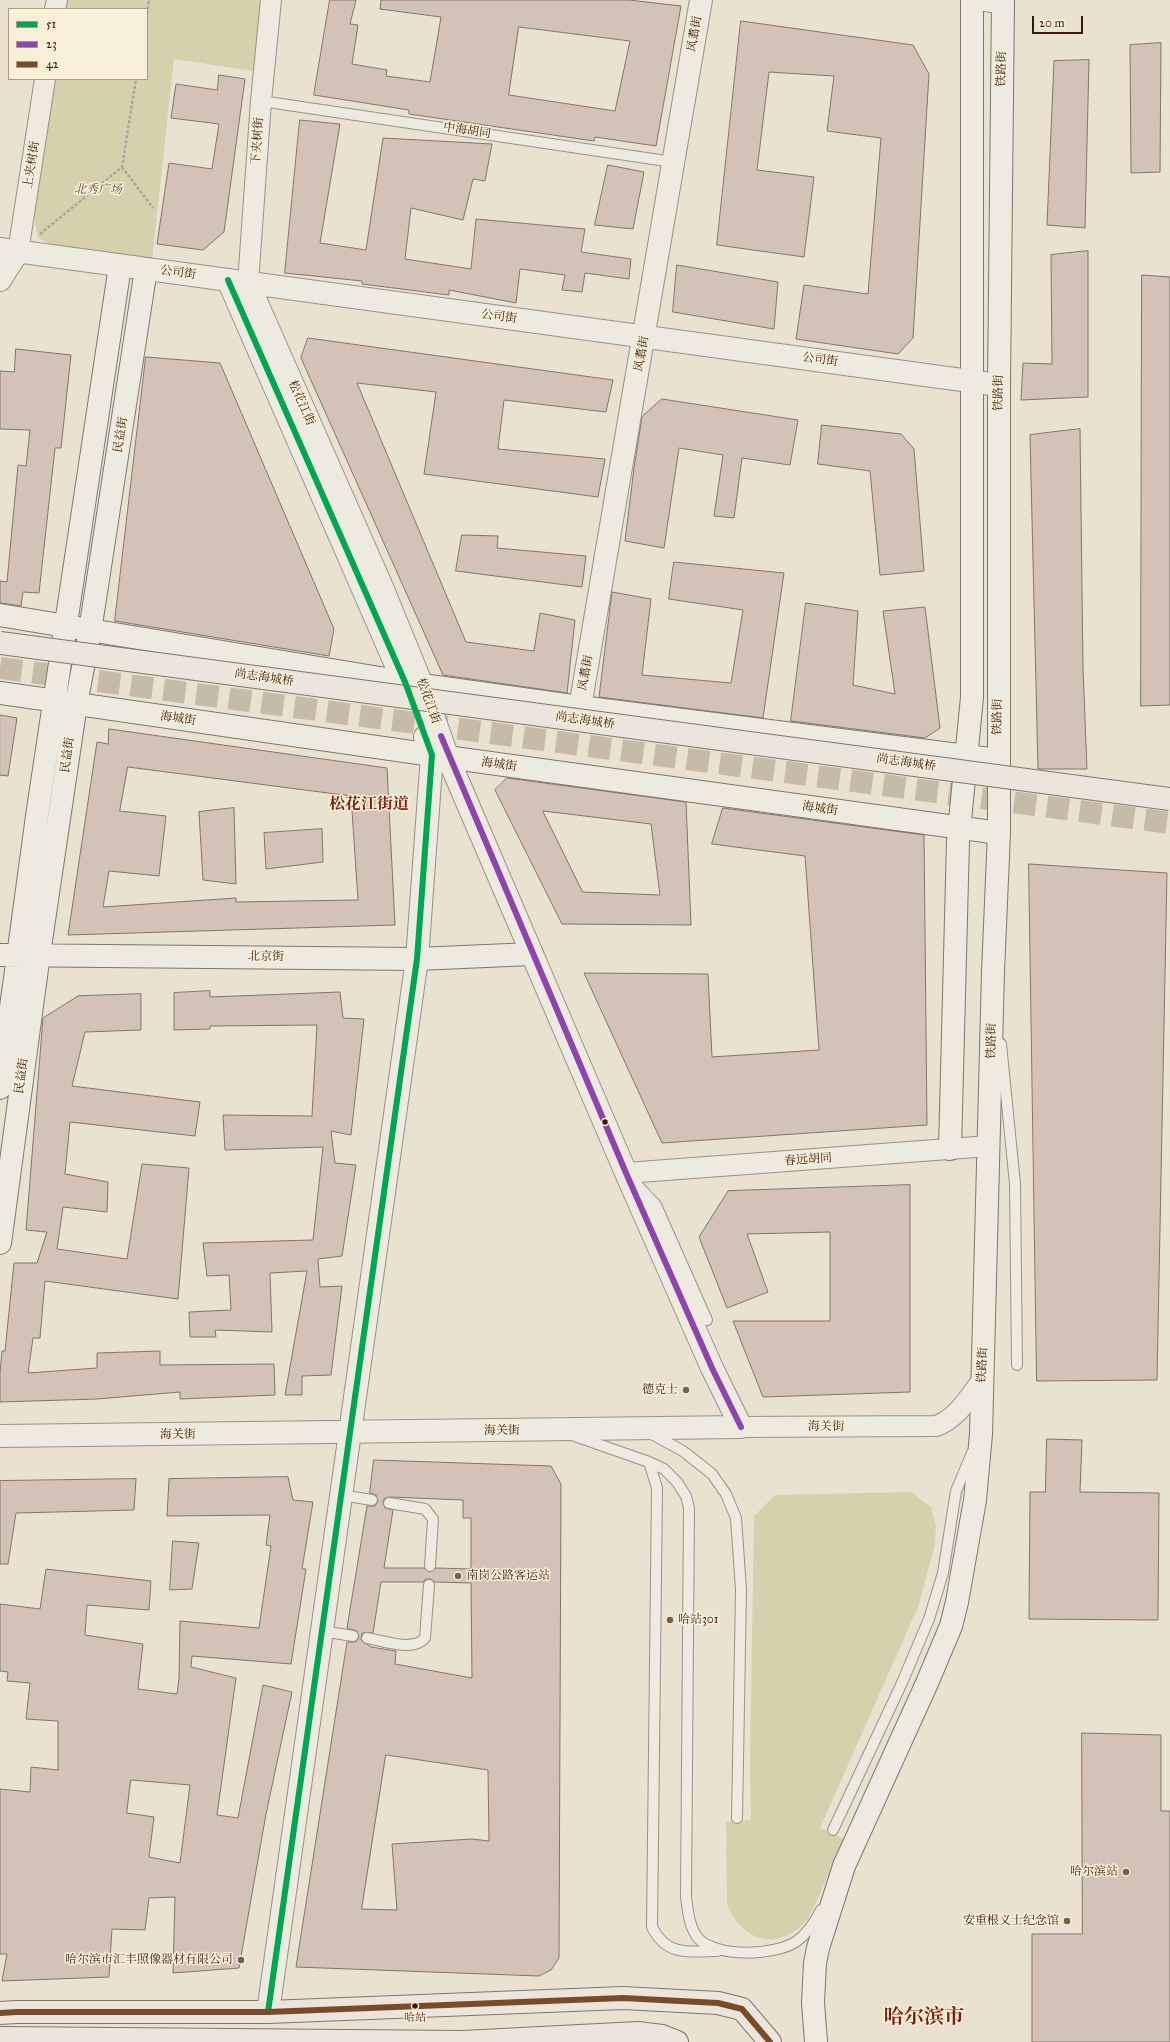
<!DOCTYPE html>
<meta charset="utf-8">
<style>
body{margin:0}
#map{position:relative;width:1170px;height:2042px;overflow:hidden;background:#eae2d0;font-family:"IM FELL Great Primer",serif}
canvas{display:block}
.legend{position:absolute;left:8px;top:8px;width:140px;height:72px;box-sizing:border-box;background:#f8efd9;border:1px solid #ab9986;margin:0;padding:5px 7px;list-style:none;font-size:12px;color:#37190a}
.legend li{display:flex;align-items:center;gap:8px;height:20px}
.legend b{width:20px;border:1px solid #ab9986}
.scale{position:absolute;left:1032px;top:16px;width:51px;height:18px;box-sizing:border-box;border:2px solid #37190a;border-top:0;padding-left:5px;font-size:12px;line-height:14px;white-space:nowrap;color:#37190a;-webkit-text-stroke:3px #f8efd9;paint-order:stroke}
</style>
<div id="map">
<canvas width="1170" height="2042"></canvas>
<ul class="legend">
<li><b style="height:5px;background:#00a651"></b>51</li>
<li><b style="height:5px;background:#8e44ad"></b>23</li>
<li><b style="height:5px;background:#7a4b2a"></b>42</li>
</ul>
<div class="scale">20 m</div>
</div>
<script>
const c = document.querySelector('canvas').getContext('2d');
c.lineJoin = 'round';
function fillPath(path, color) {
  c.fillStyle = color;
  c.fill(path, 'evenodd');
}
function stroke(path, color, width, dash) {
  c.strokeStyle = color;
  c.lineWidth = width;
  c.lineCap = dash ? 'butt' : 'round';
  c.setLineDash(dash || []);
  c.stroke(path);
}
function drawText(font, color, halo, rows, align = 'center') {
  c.font = font + ' "IM FELL Great Primer","Noto Serif SC",serif';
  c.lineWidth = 3;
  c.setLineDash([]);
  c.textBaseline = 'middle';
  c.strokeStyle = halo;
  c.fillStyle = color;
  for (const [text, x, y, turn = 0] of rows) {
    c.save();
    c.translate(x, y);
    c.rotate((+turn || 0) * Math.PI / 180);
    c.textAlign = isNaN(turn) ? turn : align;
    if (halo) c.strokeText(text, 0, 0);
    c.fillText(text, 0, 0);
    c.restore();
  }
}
fillPath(new Path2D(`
 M62 0H265L253 71 174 59 152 260 56 247 38 238 33 212 51 79H147V9H61Z
 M911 1492 931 1507 936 1526 935 1545 918 1607 820 1828 844 1839 811 1914C786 1952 743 1946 727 1904L726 1822 751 1820 750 1761 754 1516 775 1495Z`), '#d5d1ad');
const building = new Path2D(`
 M330 0H356L350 24 358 25 352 64 387 70 386 76 430 82 441 17 380 9 381 0H629L681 6 656 146 595 137 594 141 409 114V110L314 95ZM519 27 630 41 615 111 509 95Z
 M741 21 913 45 929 74 913 338 898 354 796 339 804 285 868 294 881 138 827 131 834 76 769 72 757 170 814 177 804 257 717 245Z
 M1161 43 1160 172 1131 173 1130 45Z
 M1089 60 1085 228 1047 225 1054 61Z
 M219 75 245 79 224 232 203 250 157 244 169 163 212 169 219 124 171 118 176 84 217 90Z
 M300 120 340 124 320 243 366 250 383 138 492 144 485 181 473 179 463 220 411 208 405 259 471 269 476 219 585 229 581 252 631 259 629 279 585 273 582 292 562 290 565 275 520 269 516 303 449 290V295L362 284V281L285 273Z
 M608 165 644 172 633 229 595 225Z
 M1088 251V397L1021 400 1023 363 1052 364 1051 255Z
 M677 265 778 282 774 329 673 312Z
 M1142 275 1170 277V705L1141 706Z
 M308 338 613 380 606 412 504 400 498 449 605 459 598 497 424 474 436 392 357 383 466 642 534 651 540 613 575 620 567 693 443 675 301 358Z
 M16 349 71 355 61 448H55L39 593 23 592 21 606 0 603V581L7 582 18 465 26 466 30 430 0 429V371L14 372Z
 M146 357 220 363 334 629 329 656 115 621Z
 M662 399 798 420 790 465 742 458 734 518 714 516 723 455 679 448 664 548 625 541 634 468 642 417Z
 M822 425 901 434 914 449 924 571 880 575 870 471 818 464Z
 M1080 429 1083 669 1087 769H1038L1030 435Z
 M462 535 498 536 497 548 586 556 582 587 456 571Z
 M674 562 784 573 763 718 599 697 612 592 651 599 642 675 731 683 743 610 669 599Z
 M806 603 858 611 853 685 895 694 883 611 925 607 940 728 925 738 791 721Z
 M0 715 17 718 8 776 0 775Z
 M109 729 387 768 395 925 68 935 97 742 108 744ZM128 767 351 796 358 900 236 902V898L103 907 109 871 159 876 166 816 120 811Z
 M507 778 686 802 691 925 562 924 495 790ZM543 811 651 824 660 895 583 892Z
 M234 808 236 884 203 880 199 812Z
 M723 808 924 835 927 1125 662 1143 584 973 708 974 712 1057 819 1050 805 856 712 844Z
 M322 829 323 862 266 869 264 833Z
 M1029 864 1167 873 1157 1380 1037 1381Z
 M210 991V997L340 992 343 1018 364 1019 351 1135 331 1131 335 1163 356 1165 342 1256 318 1259 320 1287 342 1286 331 1375 302 1376V1395H285L307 1271 270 1273 272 1332 215 1330 216 1337H190L189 1312 231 1310 229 1275 207 1276 203 1243 313 1240 323 1147 225 1150 223 1115 312 1116 317 1025 210 1026V1029L174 1030V993Z
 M141 994V1030L85 1032 72 1086 200 1102 195 1136 70 1122 65 1174 108 1182 107 1212 63 1207 57 1249 127 1259 142 1164 189 1168 178 1299 45 1281 40 1338H33L28 1373 97 1368V1353L160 1351V1365L274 1364 275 1395 180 1399V1392L97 1399 0 1402V1372L2 1351H5L14 1263H37L47 1232 26 1230 43 1018 78 996Z
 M910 1185V1392L763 1397 733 1321H830V1232L747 1234 768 1292 727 1308 699 1237 728 1191Z
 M1047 1439 1082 1440 1080 1492 1159 1493 1158 1620 1029 1619 1030 1492H1045Z
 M374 1460 551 1466 561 1484 559 1958 551 1970 539 1976 296 1967 347 1642H356L359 1637 357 1631 347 1628 367 1506H375L378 1501 376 1495 370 1493ZM390 1497 463 1500V1518H471V1569L436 1568 430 1572 424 1568H384L393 1510 385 1508 383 1502 384 1499ZM426 1579H430L435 1582 471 1583 472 1678 395 1664 396 1651 371 1647 361 1640 362 1633H373L381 1582H423ZM386 1755 488 1770 489 1841 472 1839 392 1844 397 1910 362 1909Z
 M288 1477 293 1500 313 1502 302 1569H306L291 1664 192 1656 191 1667 236 1678 217 1815 238 1818 263 1685 292 1692 266 1814 239 1968 173 1973 175 1897 149 1898 145 1930 112 1929 109 1977 2 1981 7 1954H0V1789L30 1792 31 1767 58 1770V1721L26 1719 30 1683 7 1681 8 1672 0 1671V1604L40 1609 46 1569 151 1581 149 1610 87 1605 85 1635 143 1644 138 1689 177 1694 179 1678 180 1621 259 1628 271 1546 266 1545 270 1515 167 1516 169 1479ZM131 1780 190 1785 180 1863 149 1857 154 1817 127 1813Z
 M136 1479 134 1510 16 1513 8 1564H0V1481Z
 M173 1541 199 1543 192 1589 170 1590Z
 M1082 1733 1161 1735V1811H1170V2042H1032V1934H1082Z`);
fillPath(building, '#d2c2b7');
stroke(building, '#7f766b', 1);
stroke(new Path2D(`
 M0 668 1170 823`), '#c6baa8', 22, [22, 11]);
const service = new Path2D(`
 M261 101 673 162
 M1001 1044 1015 1184 1017 1365
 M640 1188 656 1205 707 1320
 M650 1433 683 1451 712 1474 726 1494 736 1518 741 1590 737 1818
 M572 1435 649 1462 664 1469 677 1482 686 1496 689 1508 686 1897C688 1911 689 1927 698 1938 715 1958 776 1956 797 1941 808 1933 815 1922 821 1910
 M649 1462 657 1488 652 1927C666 1956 689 1952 717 1951
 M341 1495 372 1500
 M389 1503 425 1509 433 1519 430 1566
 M322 1631 353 1636
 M367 1638C384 1641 413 1652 425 1638L429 1585
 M833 1830 901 1685 929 1619 943 1573 956 1491 972 1453`);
const minor = new Path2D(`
 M978 0 1003 4
 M55 9 57 0
 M18 252 45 79
 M248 283 261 101 271 0
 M626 1173 989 1146
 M741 1427 936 1426C957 1419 970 1396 983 1379`);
const tertiary = new Path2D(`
 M0 249 999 385
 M0 280 18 252
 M228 280 410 697
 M580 707 701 0
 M0 1436 741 1427 712 1368 626 1173 448 758 422 685 382 587 248 283
 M268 2012 417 959 432 755 425 737`);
const secondary = new Path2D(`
 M0 615 422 685 580 707 998 760
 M0 693 432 755 999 833
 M0 955 417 959 532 954
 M0 1088 38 809 120 266
 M950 1149 958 841 972 697V0
 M0 1243 39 954 76 704 90 631 146 269
 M816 2042 813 2003 815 1963 818 1948 844 1866 927 1683 951 1626 957 1602 975 1500 981 1434 993 972 999 833V385L1003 0`);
const primary = new Path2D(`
 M0 2013 16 2012H268L623 1998 718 2003 742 2009 770 2042
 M0 2038 463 2042 638 2033 662 2036 677 2042`);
stroke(service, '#999185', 12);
stroke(minor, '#999185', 22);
stroke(tertiary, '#999185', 24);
stroke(secondary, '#7f766b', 24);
stroke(primary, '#7f766b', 24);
stroke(new Path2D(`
 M147 14 149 0
 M122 167 153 208
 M40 234 122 167 136 79`), '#aaa49b', 2.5, [3, 2]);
stroke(service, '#edeae0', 10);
stroke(minor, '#edeae0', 20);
stroke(tertiary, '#edeae0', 22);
stroke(secondary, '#edeae0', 22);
stroke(primary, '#ebe5db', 22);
const primaryBridge = new Path2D(`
 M0 643 1170 799`);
stroke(primaryBridge, '#7f766b', 24, []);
stroke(primaryBridge, '#ebe5db', 22);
stroke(new Path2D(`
 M228 280 405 682 432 755 417 959 268 2012`), '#00a651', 6);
stroke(new Path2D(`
 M441 736 626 1173 712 1368 741 1427`), '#8e44ad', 6);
stroke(new Path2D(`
 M0 2013 16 2012H268L623 1998 718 2003 742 2009 770 2042`), '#7a4b2a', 6);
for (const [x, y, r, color] of [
 [605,1122,3.5,"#37190a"],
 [686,1390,4,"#765f4f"],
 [458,1576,4,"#765f4f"],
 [670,1620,4,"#765f4f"],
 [1126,1872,4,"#765f4f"],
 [1067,1921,4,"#765f4f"],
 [241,1960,4,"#765f4f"],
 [415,2006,3.5,"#37190a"]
]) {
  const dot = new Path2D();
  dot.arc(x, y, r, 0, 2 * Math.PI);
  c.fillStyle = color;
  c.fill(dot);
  stroke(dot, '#f8efd9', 1.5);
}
drawText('11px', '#37190a', '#f8efd9', [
 ["哈站",415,2018]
]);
drawText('12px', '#37190a', '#f8efd9', [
 ["凤翥街",695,34,-80],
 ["铁路街",1002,69,-89],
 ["中海胡同",467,131,8],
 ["下夹树街",258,141,-86],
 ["上夹树街",32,165,-81],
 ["公司街",178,273,8],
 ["公司街",499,317,8],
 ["凤翥街",642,354,-80],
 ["公司街",820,360,8],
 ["铁路街",999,393,-90],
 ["松花江街",301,403,66],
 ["民益街",121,435,-81],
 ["凤翥街",586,673,-80],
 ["尚志海城桥",264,678,8],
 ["松花江街",428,701,70],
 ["铁路街",998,717,-90],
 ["海城街",178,719,8],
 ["尚志海城桥",585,721,8],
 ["民益街",68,755,-82],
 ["尚志海城桥",906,763,8],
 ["海城街",499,765,8],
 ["海城街",820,809,8],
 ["北京街",266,957,1],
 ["铁路街",992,1041,-89],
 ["民益街",22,1076,-82],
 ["春远胡同",808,1160,-4],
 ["铁路街",983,1365,-88],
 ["海关街",826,1427],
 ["海关街",502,1431,-1],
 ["海关街",178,1435,-1]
]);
drawText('italic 12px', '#614c32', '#f8efd9', [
 ["北秀广场",98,190]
]);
drawText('12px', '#37190a', '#f8efd9', [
 ["德克士",678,1390],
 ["南岗公路客运站",466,1576,"left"],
 ["哈站301",678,1620,"left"],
 ["哈尔滨站",1118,1872],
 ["安重根义士纪念馆",1059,1921],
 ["哈尔滨市汇丰照像器材有限公司",233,1960]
], 'right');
drawText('bold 16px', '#7a1f14', '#f8efd9', [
 ["松花江街道",369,805]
]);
drawText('bold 20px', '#7a1f14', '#f8efd9', [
 ["哈尔滨市",924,2018]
]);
</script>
